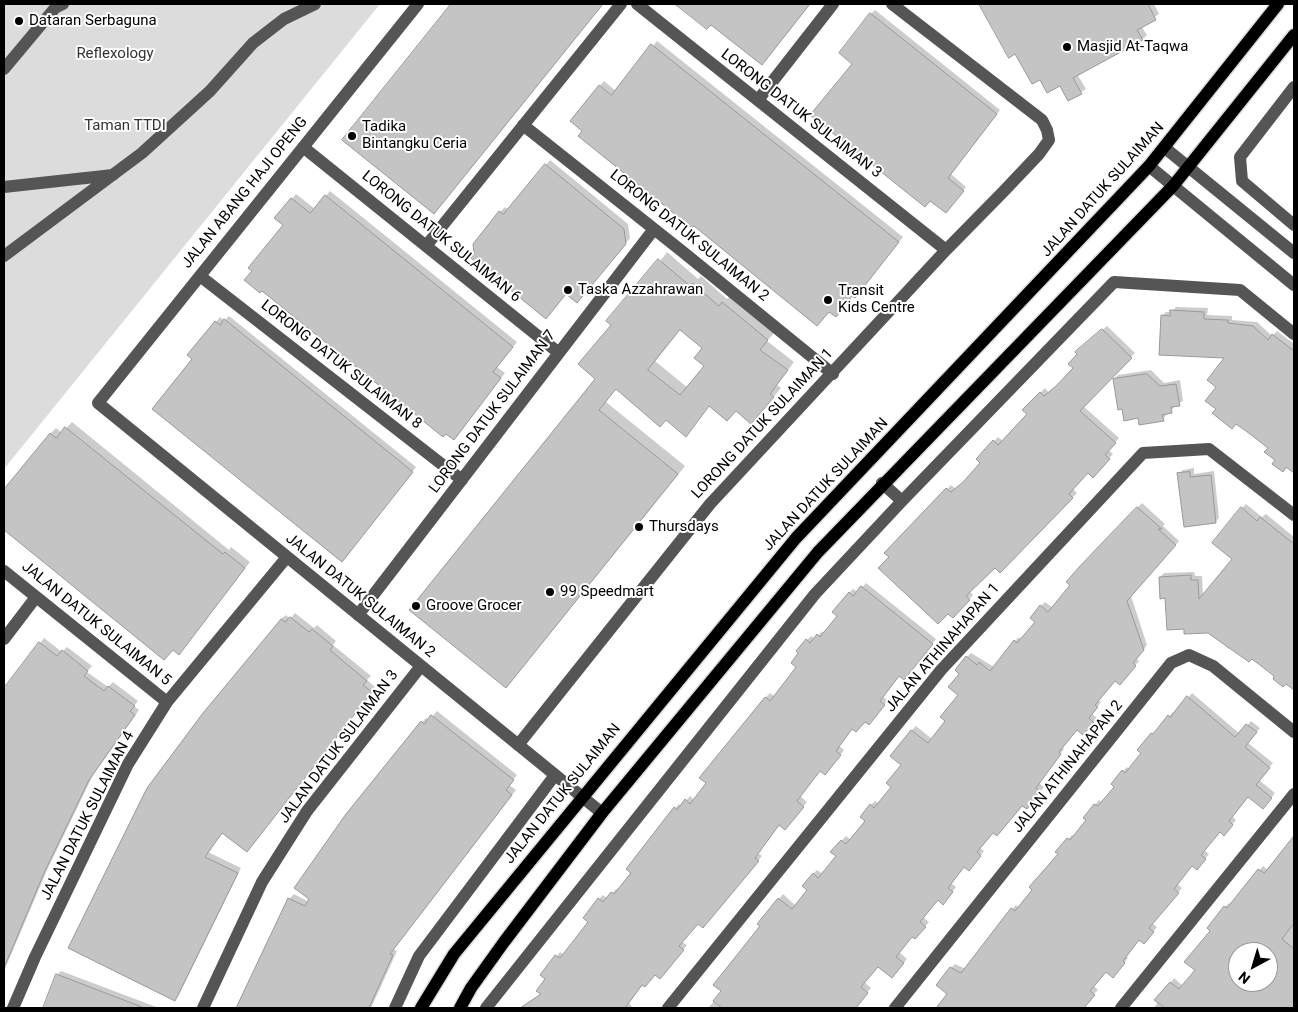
<!DOCTYPE html>
<style>
body{margin:0}
#map{position:relative;width:1298px;height:1012px;overflow:hidden;background:#fff;font-family:Roboto,sans-serif}
canvas{display:block}
.frame{position:absolute;inset:0;border:5px solid #000;pointer-events:none}
.north{position:absolute;left:1228px;top:942px;width:50px;height:50px;box-sizing:border-box;background:#fff;border:1px solid #999;border-radius:50%;rotate:219deg;font-size:14px;font-weight:700;line-height:20px;text-align:center;color:#000}
.north::after{content:'';display:block;margin:auto;width:18px;height:22px;background:#000;clip-path:polygon(50% 0,100% 100%,50% 72%,0 100%)}
</style>
<div id="map">
<canvas width="1298" height="1012"></canvas>
<div class="frame"></div>
<div class="north">N</div>
</div>
<script>
const c = document.querySelector('canvas').getContext('2d');
c.lineJoin = 'round';
function fillPath(path, color) {
  c.fillStyle = color;
  c.fill(path, 'evenodd');
}
function stroke(path, color, width, dash) {
  c.strokeStyle = color;
  c.lineWidth = width;
  c.lineCap = dash ? 'butt' : 'round';
  c.setLineDash(dash || []);
  c.stroke(path);
}
function drawText(font, color, halo, rows, align = 'center') {
  c.font = font + ' Roboto,sans-serif';
  c.lineWidth = 4;
  c.setLineDash([]);
  c.textBaseline = 'middle';
  c.strokeStyle = halo;
  c.fillStyle = color;
  for (const [text, x, y, turn = 0] of rows) {
    c.save();
    c.translate(x, y);
    c.rotate((+turn || 0) * Math.PI / 180);
    c.textAlign = isNaN(turn) ? turn : align;
    if (halo) c.strokeText(text, 0, 0);
    c.fillText(text, 0, 0);
    c.restore();
  }
}
fillPath(new Path2D(`
 M4 4H380L4 469Z`), '#dcdcdc');
fillPath(new Path2D(`
 M454 4H601L438 208 344 140Z
 M677 4H810L766 60 711 24 707 27Z
 M981 4H1154L1159 14 1141 26 1147 35 1143 39 1077 74 1086 89 1069 100 1060 84 1041 78 1016 53 1009 56Z
 M875 10 1000 110 951 174 966 187 949 208 853 63 871 14Z
 M657 41 903 237 859 293 584 131 572 120 604 81 616 91Z
 M550 160 628 224 630 238 582 297 500 212 505 207 509 210Z
 M330 191 517 342 497 367 505 373 458 434 446 433 285 225 276 218 296 194 315 209Z
 M667 252 698 279 701 276 727 299 731 295 775 332 767 341 794 362 777 385 781 388 759 414 710 405 686 435 667 419 616 388 606 402 685 466 513 679 613 325ZM680 329 704 348 705 365 688 388 655 361Z
 M1176 307 1208 308 1207 315 1232 316V320L1257 322 1272 336 1277 331 1294 344V472L1276 460 1269 447 1217 408 1218 387 1226 357 1162 316 1166 312H1171Z
 M229 316 416 467 345 556 189 355 220 317 224 321Z
 M1107 326 1135 353 1083 406 1119 438 1108 450 1113 454 1097 472H1088L1073 489 1077 493 1000 571 995 567 969 591 973 595 953 617 886 553 951 485 956 489 982 463 978 458 998 437 1003 441 1029 414 1024 410 1045 388 1049 393 1075 368 1081 348Z
 M1151 370 1164 383 1180 380 1183 401 1175 405 1171 412 1167 413 1163 420 1139 417 1114 379 1118 375Z
 M72 422 229 550 231 547 250 562 184 647 173 649 164 659 4 529V506L7 502 4 499V491L50 434 56 428 62 433Z
 M1194 468V474L1214 471 1219 518 1215 522 1179 474 1183 470Z
 M1142 503 1165 524 1163 526 1179 541 1131 596 1147 645 1137 659 1139 661 1124 679 1115 680 1098 700 1101 702 1092 714 1097 718 1087 730 1077 729 1062 747 1064 749 1039 783 1044 787 1030 804 1023 805 993 831 980 848 984 851 973 865 965 866 951 883 956 887 947 899H938L923 917 929 922 919 933 913 935 899 952 907 959 896 973 878 966 864 982 871 988 853 1008H708L723 991 779 899 783 894 796 906 809 890 813 874 817 870 823 874 838 856 832 852 846 836 851 840 867 821 871 805 875 801 879 804 893 787 903 765 892 756 912 730 916 726 932 739 947 721 959 695 961 674 967 657 971 653 994 667 1015 641 1019 637 1022 640 1036 621 1031 617 1041 606 1045 602 1053 608 1072 585 1081 567Z
 M1246 504 1262 517 1266 514 1294 537V689L1253 657 1232 647 1229 649 1209 631 1185 628 1166 597 1160 577 1164 573 1194 572 1195 576H1202L1203 596 1234 559 1242 508Z
 M866 583 936 639 908 674 900 675 883 697 888 700 873 720 869 724 865 720 853 728 839 746 844 750 829 770H821L800 796 807 802 789 824H780L758 853 762 856 706 923H698L682 942 687 945 664 974H655L643 984 629 1003 633 1008H520L542 993 547 979 542 975 560 952 564 955 589 922 584 918 599 899 603 895 608 899 616 889 618 890 675 808 679 804 681 806 690 796 694 800 708 783 701 778 766 697 770 693 775 697 797 666 807 640 811 636 815 639 822 631 825 634 839 616 849 593 853 589 858 592Z
 M295 613 314 628 317 625 336 641 333 645 371 676 367 680 375 687 251 846 223 832 208 852 241 868 179 995 175 1000 69 947 281 619 286 615 290 619Z
 M44 638 62 652 67 647 92 666 87 672 108 687 113 682 138 701 134 706 139 710 93 775 48 868 4 971V690Z
 M1192 693 1240 734 1251 721 1260 728 1248 743 1273 763 1259 780 1275 793 1267 803 1249 796 1232 816 1236 820 1228 830 1220 831 1204 850 1209 854 1201 864 1193 865 1177 884 1182 888 1152 923 1157 927 1148 938 1140 939 1126 956 1128 958 1117 972 1106 970 1094 986 1098 990 1080 1008H937L949 994 951 968 955 964 966 969 1012 909 1016 905 1019 908 1060 854 1068 839 1072 835 1074 837 1088 820 1085 818 1095 805 1099 800 1102 803 1115 787 1123 771 1127 767 1129 769 1143 753 1152 734 1157 731 1173 712 1175 714Z
 M437 711 517 775 509 785 516 790 393 949 397 951 371 1008 238 1007 289 899 294 894 309 902 422 722 426 718 429 720Z
 M1294 838V1008H1154L1174 978 1183 986 1196 970 1212 931 1225 907 1229 903 1231 905 1263 866 1268 870ZM1238 952H1268V982H1238Z
 M61 971 159 1008H44L57 975Z`), '#0003');
const building = new Path2D(`
 M451 4H603L434 214 342 140Z
 M675 4H810L762 65 711 25 707 29Z
 M979 4H1148L1156 20 1137 30 1143 40 1073 78 1082 94 1068 101 1060 86 1047 93 1040 80 1032 84 1015 54 1009 58Z
 M870 13 997 114 948 178 964 191 946 213 930 201 925 207 810 115 852 64 839 53Z
 M651 44 899 242 855 298 852 296 836 317 829 312 817 326 694 226 692 228 578 136 582 131 570 121 599 85 611 95Z
 M545 164 624 229 626 244 577 303 566 294 546 319 471 258 474 253 473 244 499 211 503 214Z
 M325 195 513 347 493 372 501 378 454 440 446 434 443 437 262 291 260 293 244 280 252 271 248 268 283 225 274 218 291 198 310 213Z
 M658 259 690 286 692 283 719 306 722 302 768 340 760 350 788 370 770 394 774 397 751 424 736 411 727 421 709 406 686 437 666 420 660 427 616 389 599 410 678 474 506 688 409 610 595 379 578 364 611 325 606 321ZM680 330 702 348 694 358 704 366 680 395 648 370Z
 M1170 310 1204 312V319L1228 320V323L1253 326 1268 340 1272 334 1294 351V473L1286 467 1283 472 1272 464 1275 460 1264 452 1268 448 1246 431 1236 424 1232 429 1212 413 1216 409 1205 401 1216 387 1207 380 1224 358 1159 355 1161 315 1170 316Z
 M224 319 413 472 342 562 152 409 192 359 187 355 215 321 220 325Z
 M1102 329 1132 358 1080 411 1116 443 1105 455 1110 459 1093 478 1088 473 1069 494 1073 498 1000 573 995 568 966 596 970 600 953 618 948 614 938 624 878 568 889 557 884 553 946 488 951 492 963 482 980 463 976 459 993 440 998 445 1027 414 1022 410 1040 392 1044 396 1056 386 1073 368 1068 364 1077 354 1075 352Z
 M1147 374 1160 386 1176 384 1180 406 1171 407 1172 413 1162 415 1164 421 1139 425 1138 418 1124 421 1122 409 1118 410 1113 379Z
 M65 427 223 554 225 552 245 568 179 655 173 650 164 660 4 530V489L50 433 56 438Z
 M1190 472V477L1211 475 1216 523 1184 527 1177 473Z
 M1137 507 1162 529H1158L1176 545 1127 601 1144 650 1133 663 1136 666 1120 685 1115 681 1095 705 1098 707 1089 718 1094 723 1083 735 1077 730 1059 752 1061 754 1036 788 1041 792 1027 809 1022 806 997 836 993 833 977 852 981 856 969 871 964 867 948 888 953 892 943 905 938 900 920 922 926 927 915 939 912 937 896 957 904 963 892 978 878 967 861 987 868 993 856 1008H722L713 1001 721 991 713 985 760 926 757 924 778 898 792 909 807 890 802 886 813 873 818 878 836 856 830 852 841 840 846 844 865 821 860 817 870 804 874 808 891 787 886 783 901 765 890 756 911 730 928 743 945 721 940 717 958 695 948 687 959 674 955 670 966 656 977 665 979 662 990 671 1014 640 1017 643 1035 622 1030 618 1040 605 1048 612 1070 585 1066 582 1080 566Z
 M1241 507 1257 521 1260 517 1294 544V690L1286 684 1283 687 1273 679 1274 676 1252 659 1249 662 1208 633 1184 634V629L1167 630 1165 598 1160 599 1159 577 1191 575V580H1198L1199 599 1232 559 1212 543Z
 M861 586 933 644 904 680 899 676 880 701 885 705 869 725 865 722 856 732 852 729 836 751 841 755 825 775 820 771 797 801 804 807 785 830 779 825 755 858 759 861 703 928 698 924 679 946 684 950 660 979 655 975 645 987 642 985 625 1008H520L541 994 536 991 545 979 540 975 555 955 560 958 588 922 583 918 598 898 603 902 611 892 614 894 631 873 626 869 674 807 677 810 685 799 690 804 706 783 699 778 765 697 770 701 787 679 796 667 791 663 798 653 796 651 806 639 810 643 817 634 820 637 837 616 832 612 849 592 853 596Z
 M290 617 309 632 312 629 333 646 330 650 367 681 363 685 372 692 247 852 222 833 205 857 238 873 175 1001 68 948 147 788 203 713 281 619 285 622Z
 M39 642 57 656 62 650 88 671 84 676 104 691 108 686 135 706 130 711 135 715 89 780 44 873 4 968V688Z
 M1187 696 1235 737 1246 724 1257 732 1245 747 1270 768 1256 785 1272 798 1263 809 1248 797 1229 821 1233 825 1224 836 1220 832 1201 855 1206 859 1197 870 1192 866 1174 889 1179 893 1149 928 1154 932 1144 944 1139 940 1123 961 1125 963 1113 978 1106 972 1090 991 1095 995 1084 1008H936L947 994 936 985 950 967 961 973 1011 908 1015 911 1032 890 1029 887 1058 854 1055 852 1067 838 1070 840 1086 820 1083 818 1094 804 1098 806 1114 787 1111 784 1122 770 1125 773 1141 753 1137 750 1151 733 1153 734 1168 715 1170 717Z
 M431 715 514 780 506 790 512 795 390 954 393 955 369 1008H236L288 898 305 906 309 899 294 888 346 814 421 721 424 724Z
 M1294 836V923L1282 939 1294 949V1008H1165L1154 1000 1170 982 1179 989 1195 970 1184 962 1210 931 1207 928 1224 906 1227 908 1258 869 1264 873ZM1238 952H1268V982H1238Z
 M56 974 142 1007V1008H43Z`);
fillPath(building, '#c4c4c4');
stroke(building, '#999', 1);
const major = new Path2D(`
 M421 1008 454 954 796 538 1149 166 1278 4
 M460 1008 471 988 504 942 602 813 818 552 1173 186 1294 35`);
stroke(major, '#dbdbdb', 15);
stroke(new Path2D(`
 M418 4 98 403 602 813
 M637 4 946 250
 M4 69 55 8 63 4
 M1294 87 1240 157 1242 181 1294 225
 M758 100 833 4
 M523 125 683 252 833 374
 M303 147 559 353
 M1165 148 1294 253
 M1149 166 1294 285
 M4 187 113 175
 M426 246 621 4
 M4 256 142 153 210 91 253 43 284 19 315 4
 M200 276 462 480
 M882 483 902 501
 M4 571 167 702
 M358 615 654 229
 M4 639 36 597
 M518 745 710 504 946 250 1003 192 1039 154 1049 140 1047 130 1042 120 892 4
 M13 1008 35 957 128 764 167 702 287 557
 M203 1008 262 882 307 811 421 666
 M395 1008 419 956 555 775
 M486 1008 815 594 902 501 1114 282 1240 290 1294 334
 M668 1008 941 670 1143 453 1209 449 1294 515
 M895 1008 1171 663 1189 655 1213 666 1294 732
 M1121 1008 1294 794`), '#555', 12);
stroke(major, '#000', 12);
for (const [x, y, r, color] of [
 [19,21,5,"#000"],
 [1067,47,5,"#000"],
 [352,136,5,"#000"],
 [568,290,5,"#000"],
 [828,300,5,"#000"],
 [639,527,5,"#000"],
 [550,592,5,"#000"],
 [416,606,5,"#000"]
]) {
  const dot = new Path2D();
  dot.arc(x, y, r, 0, 2 * Math.PI);
  c.fillStyle = color;
  c.fill(dot);
  stroke(dot, '#fff', 2);
}
drawText('15px', '#000', '#fff', [
 ["Dataran Serbaguna",29,21],
 ["Masjid At-Taqwa",1077,47],
 ["Tadika",362,127],
 ["Bintangku Ceria",362,144],
 ["Taska Azzahrawan",578,290],
 ["Transit",838,291],
 ["Kids Centre",838,308],
 ["Thursdays",649,527],
 ["99 Speedmart",560,592],
 ["Groove Grocer",426,606]
], 'left');
drawText('15px', '#333', '#fff', [
 ["Reflexology",115,54],
 ["Taman TTDI",125,126]
]);
drawText('15px', '#000', '#fff', [
 ["LORONG DATUK SULAIMAN 3",801,114,38],
 ["JALAN DATUK SULAIMAN",1103,190,-48],
 ["JALAN ABANG HAJI OPENG",245,193,-51],
 ["LORONG DATUK SULAIMAN 2",689,236,39],
 ["LORONG DATUK SULAIMAN 6",441,237,39],
 ["LORONG DATUK SULAIMAN 8",341,365,38],
 ["LORONG DATUK SULAIMAN 7",493,412,-53],
 ["LORONG DATUK SULAIMAN 1",763,424,-47],
 ["JALAN DATUK SULAIMAN",826,485,-47],
 ["JALAN DATUK SULAIMAN 2",360,596,39],
 ["JALAN DATUK SULAIMAN 5",96,624,39],
 ["JALAN ATHINAHAPAN 1",943,648,-49],
 ["JALAN DATUK SULAIMAN 3",339,747,-53],
 ["JALAN ATHINAHAPAN 2",1068,767,-51],
 ["JALAN DATUK SULAIMAN",563,794,-51],
 ["JALAN DATUK SULAIMAN 4",88,816,-63]
]);
</script>
